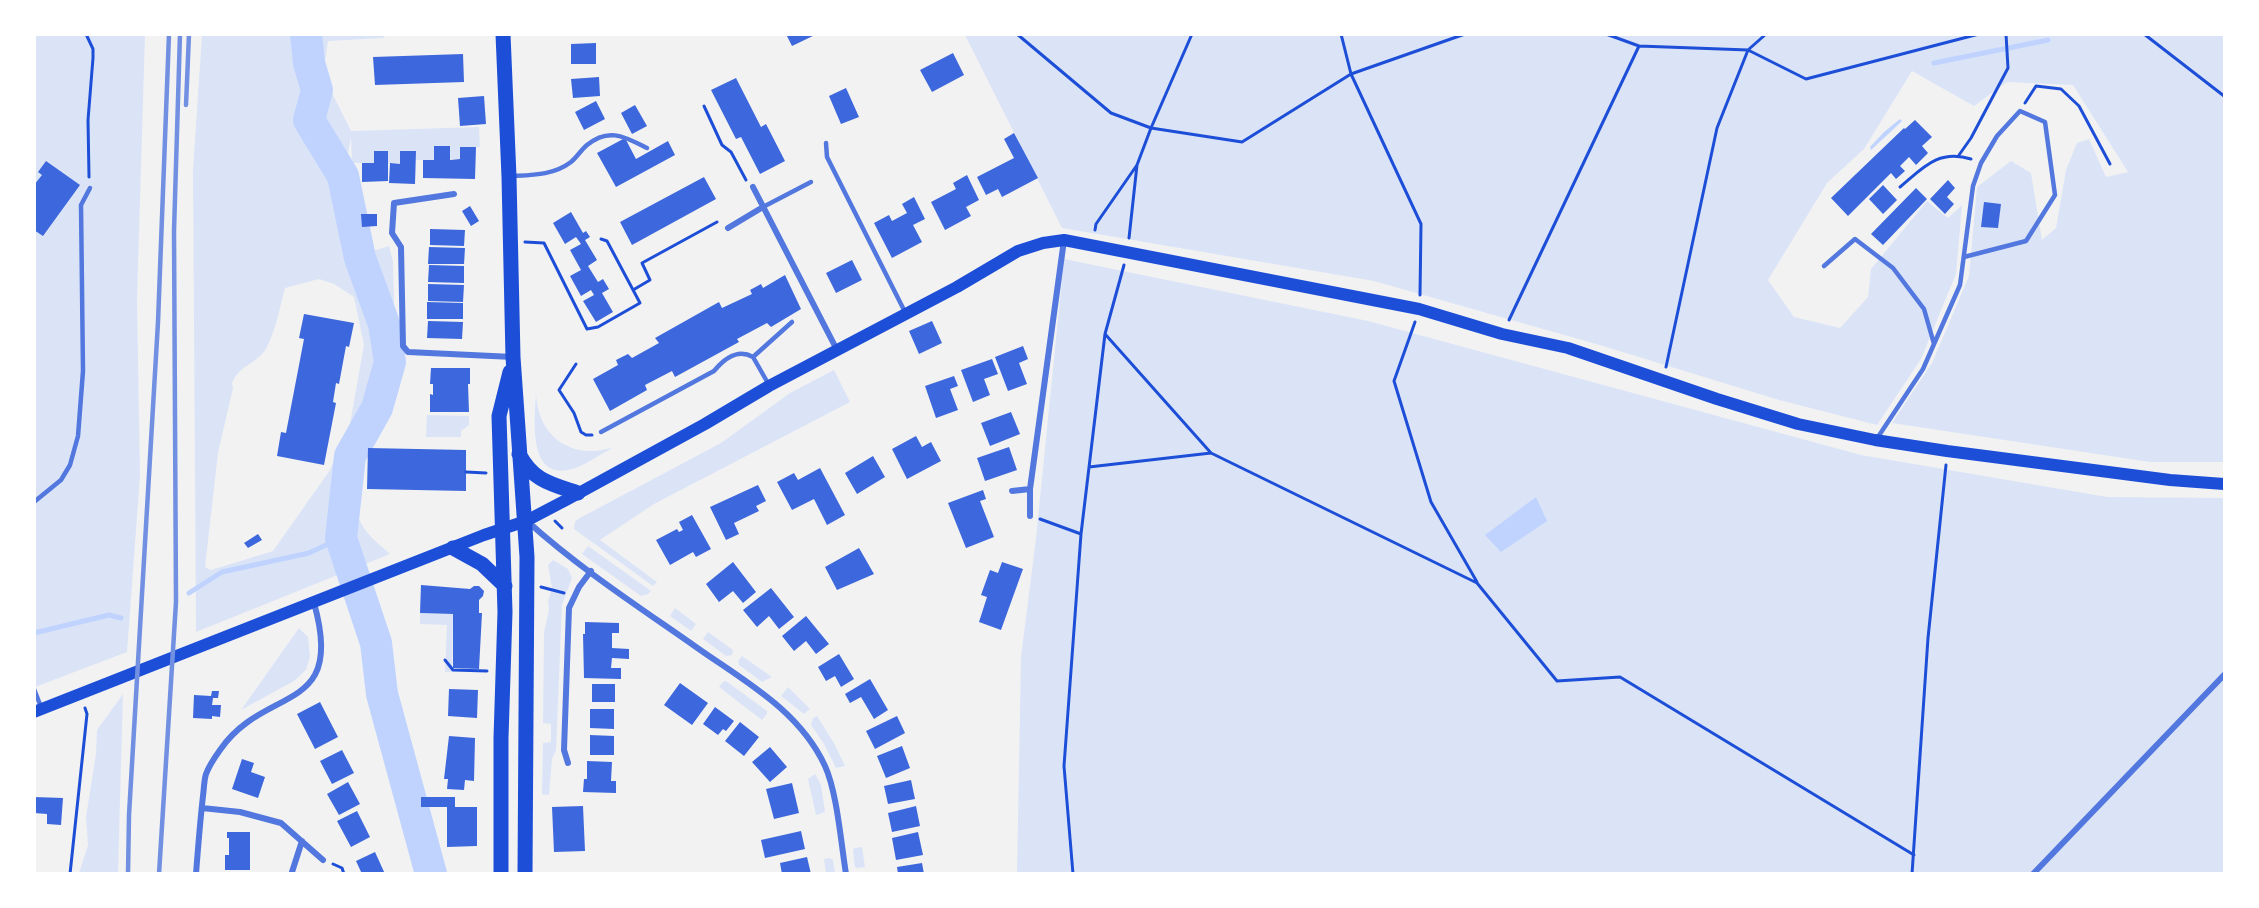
<!DOCTYPE html>
<style>
body{margin:0}
#map{position:relative;width:2259px;height:908px;overflow:hidden;background:#f2f2f2;font-family:Roboto,sans-serif}
canvas{display:block}
.frame{position:absolute;inset:0;border:36px solid #fff;pointer-events:none}
</style>
<div id="map">
<canvas width="2259" height="908"></canvas>
<div class="frame"></div>
</div>
<script>
const c = document.querySelector('canvas').getContext('2d');
c.lineJoin = 'round';
function fillPath(path, color) {
  c.fillStyle = color;
  c.fill(path, 'evenodd');
}
function stroke(path, color, width, dash) {
  c.strokeStyle = color;
  c.lineWidth = width;
  c.lineCap = dash ? 'butt' : 'round';
  c.setLineDash(dash || []);
  c.stroke(path);
}
fillPath(new Path2D(`
 M34 35H145L137 299 140 476 127 652 35 687Z
 M202 35H385L384 38 328 41 324 68 331 91 351 131 479 127 480 147 461 148 460 159H450V146H434V160H416L415 152 400 164H388V151H374V163H352L351 137 348 154 359 228 373 251 389 246 393 262 396 380 381 421 365 438 348 435 364 345 354 297 334 284 319 279 285 288C280 307 276 329 267 347 259 363 240 364 232 383L233 388 218 453 205 567 211 570 273 551 330 470 337 453 364 452C359 473 350 502 361 523 367 535 380 545 390 554L196 632 193 170Z
 M965 35H2224V462H2150L1892 423 1932 363 1969 276 1977 187 2011 161 2031 173 2042 240 2056 228 2066 170 2077 143 2089 139 2106 177 2128 172 2073 85 2007 82 1974 106 1912 71 1864 149 1827 183 1768 280 1794 317 1840 328 1868 297 1871 269 1927 201 1948 218 1962 205 1956 274 1921 359 1877 425 1779 400 1603 346 1374 281 1062 228Z
 M1064 259 1368 321 1861 455 2107 497 2224 498V873L1017 874 1021 657 1036 538Z
 M834 370 850 402 654 504 600 540 657 582 653 586 574 529 575 522 578 519 721 443 790 393Z
 M536 392C537 437 572 461 614 447 600 454 584 467 568 470 527 478 535 415 536 392Z
 M427 415 469 416V425L461 431V437H426Z
 M588 546 647 588 651 591 648 594 641 596 582 554Z
 M553 560 568 569 572 578 562 605 556 750 552 759 549 795 542 794 543 743 551 742V724L543 723 544 632 549 610 548 601 552 588 548 565Z
 M675 608 696 624 691 631 670 616Z
 M420 613 453 614 452 672H445L447 625 420 624Z
 M299 628 308 637 310 657 306 670 294 681 241 710Z
 M708 632 733 650 732 655 726 656 703 639Z
 M742 656 772 677 762 682 739 665 738 661Z
 M726 681 767 711V714L762 720 719 687 723 682Z
 M788 687 810 709 804 714 781 696Z
 M123 694 118 873H79L88 845 86 817 96 754 97 730Z
 M817 716 835 745 845 766 836 768 824 744 811 725 813 718Z
 M815 774 821 785 825 812 816 815 808 779Z
 M862 847 865 867 857 868 855 867 853 851 854 848Z
 M830 858 833 860 835 873H826L824 859Z`), '#dbe4f7');
fillPath(new Path2D(`
 M1900 119 1902 121 1900 123 1871 150 1870 147 1884 132Z
 M1536 497 1547 521 1501 552 1485 535Z`), '#bfd3fe');
stroke(new Path2D(`
 M1934 63 2048 40
 M189 593 222 572 309 553 341 538
 M34 633 109 615 121 618`), '#bfd3fe', 5);
stroke(new Path2D(`
 M306 34 309 63 317 90 309 120 343 176 360 258 384 324 390 362 377 408 350 456 341 538 376 643 382 694 431 874`), '#bfd3fe', 32);
fillPath(new Path2D(`
 M786 34H817L792 46Z
 M596 43V64H571V44Z
 M953 53 964 75 932 92 920 70Z
 M463 54 464 82 375 85 373 57Z
 M599 77 600 96 573 98 571 79Z
 M736 78 761 127 766 124 785 161 760 174 741 137 736 139 711 90Z
 M846 88 859 117 841 124 829 96Z
 M484 96 486 124 460 126 458 98Z
 M596 101 605 119 584 130 575 112Z
 M635 105 647 126 632 134 621 113Z
 M1915 120 1932 137 1922 146 1928 153 1916 165 1909 157 1900 166 1905 171 1896 179 1891 173 1848 216 1831 198 1904 128 1905 129Z
 M1014 133 1038 178 1002 197 998 189 986 195 977 177 1014 158 1004 139Z
 M625 138 636 159 668 141 675 155 616 187 597 153Z
 M434 146H450V160L460 159V147H476L475 179 423 178V160H434Z
 M374 151H388V181L362 182V163H374Z
 M400 151H416L415 184 389 183 390 163 400 164Z
 M46 161 80 185 43 236 34 230V185L42 175 38 172Z
 M967 175 979 200 966 207 971 216 945 230 931 202 956 189 953 183Z
 M704 177 716 199 632 245 620 222Z
 M1948 180 1955 188 1947 197 1954 204 1945 214 1930 199Z
 M1883 185 1897 200 1883 214 1869 199Z
 M1916 188 1927 199 1883 245 1871 234Z
 M914 197 925 219 913 225 922 242 892 258 874 223 889 215 892 221 907 213 902 204Z
 M1984 202 2001 204 1998 228 1981 227Z
 M470 206 479 221 471 226 462 211Z
 M571 212 583 233 586 231 590 237 585 240 597 260 588 266 598 282 603 279 609 289 602 293 613 312 596 322 583 301 594 295 591 290 581 296 570 276 581 270 570 250 581 244 576 237 565 244 553 223Z
 M361 214H377V226L362 227Z
 M430 229 465 230 464 246 430 245Z
 M429 247 465 248 464 264H428Z
 M852 260 862 280 836 293 826 273Z
 M429 265 464 266V283L428 282Z
 M785 275 801 309 771 327 767 323 737 339 739 342 675 377 672 371 645 385 647 390 610 411 593 379 618 365 616 360 628 354 632 358 659 343 655 338 719 302 722 308 752 294 750 290 761 284 763 288Z
 M428 284 464 285 463 302 428 301Z
 M427 302 463 303V319H427Z
 M304 314 354 323 349 347 346 346 339 384 336 383 333 402 336 403 324 465 277 456 281 432 286 433 304 339 299 338Z
 M428 321 463 322 462 339 427 338Z
 M932 321 942 343 919 354 909 331Z
 M1023 346 1028 359 1019 363 1027 384 1008 391 995 357Z
 M992 359 998 374 984 379 990 395 973 402 961 370Z
 M431 368H470V384H468L469 412H430V394L433 395V384H430Z
 M954 376 958 386 950 389 958 410 936 418 925 386Z
 M1011 412 1020 434 990 446 981 423Z
 M916 436 922 447 931 442 941 461 907 479 892 449Z
 M1009 447 1017 470 985 481 977 458Z
 M368 448 466 450V491L367 489Z
 M873 456 885 477 857 494 845 473Z
 M820 468 845 515 827 525 814 499 792 510 777 482 794 473 798 480Z
 M758 485 766 501 756 506 759 511 734 523 739 534 726 540 710 507Z
 M983 490 986 499 980 501 994 537 966 548 948 503Z
 M692 515 711 549 696 557 693 552 670 565 656 540 677 529 679 532 683 530 679 522Z
 M258 534 262 540 248 548 244 543Z
 M859 548 874 574 837 590 825 567Z
 M733 562 756 592 743 603 733 591 719 602 706 584Z
 M1002 562 1023 569 1001 630 979 622 987 597 981 595 990 570 998 573Z
 M421 585 470 589 474 586H479L484 591 483 596 479 600V613H482L479 669 453 668V614L420 613Z
 M771 588 794 617 779 629 769 616 757 627 743 610Z
 M806 616 829 644 816 654 806 641 794 651 782 636Z
 M585 622 619 623V633H612V648L629 649V659L612 658 611 668H621V679L584 678 583 634H585Z
 M839 654 854 679 841 687 835 676 826 681 818 667Z
 M870 679 888 710 874 719 861 697 850 703 845 694Z
 M680 683 708 703 692 725 664 705Z
 M592 684H615V702H592Z
 M449 689 478 690 477 718 448 716Z
 M212 691H219L218 698H213L212 705H221L220 717 212 716V719L193 718 194 695 211 696Z
 M320 702 338 737 315 749 297 714Z
 M715 707 734 721 726 731 723 729 718 735 703 724Z
 M590 709H614V729L590 728Z
 M897 716 905 733 875 749 866 731Z
 M740 722 759 737 744 756 725 741Z
 M590 735 614 736V755H590Z
 M449 736 475 738 474 781 465 780 464 790 447 789 448 779H444Z
 M902 746 910 768 886 778 877 756Z
 M770 747 787 767 770 782 752 762Z
 M342 750 354 773 332 784 320 761Z
 M242 759 254 763 251 772 265 777 258 798 232 789Z
 M587 761 612 762 611 781H616V793L583 792 584 779H587Z
 M911 780 915 799 888 804 884 786Z
 M348 782 360 804 339 815 327 794Z
 M792 783 799 813 774 819 766 789Z
 M34 797 63 798 61 825 47 824V814L34 813Z
 M421 797H455V807H477V846L447 847V807H421Z
 M583 806 585 851 554 852 552 807Z
 M916 806 920 826 892 832 888 813Z
 M357 811 370 837 351 847 337 821Z
 M801 831 805 849 765 858 761 840Z
 M227 832H250V870H225V855H229V838H227Z
 M918 832 923 855 896 860 892 838Z
 M375 852 385 874H362L356 861Z
 M807 857 811 874H782L780 863Z
 M922 863 924 874H898L897 867Z`), '#3d67dc');
stroke(new Path2D(`
 M86 34 93 49V58L88 120 89 177
 M1017 34 1111 113 1151 128 1242 142 1351 74 1465 34
 M1341 34 1351 74 1421 224 1420 295
 M1606 34 1639 46 1748 50 1766 34
 M2144 34 2224 96
 M2025 103 2036 86 2061 89 2079 106 2110 164
 M704 106 722 145 731 152 746 180
 M1959 155 1971 138 2008 68 2006 34
 M1900 187C1923 168 1938 149 1971 159
 M1095 230 1096 224 1137 165 1151 128 1192 34
 M1129 238 1137 165
 M525 242 544 243 587 329 598 327 640 303 607 241 601 239
 M633 290 650 280 642 263 717 222
 M1509 320 1639 46
 M1415 322 1394 381 1431 502 1477 582
 M1105 334 1211 453 1477 583 1557 681 1620 677 1914 855
 M576 364 559 390 574 413 581 432 586 435H592
 M1666 367 1717 128 1748 50 1806 79 1979 34
 M1089 467 1211 453
 M466 472 486 473
 M1040 519 1081 534
 M555 521 562 528
 M541 587 564 593
 M445 660 453 670 487 671
 M333 864 342 868 344 874
 M70 874 87 714 85 708
 M1073 874 1064 766 1081 534 1105 334 1124 265
 M1912 874 1928 638 1946 465`), '#1d4ed8', 3);
stroke(new Path2D(`
 M826 143 827 157 906 314
 M513 176C533 175 554 175 571 162 577 157 581 150 587 145 609 127 625 137 647 148
 M763 207 811 182
 M1824 266 1855 239 1893 268 1924 309 1934 344
 M753 357 792 322
 M601 432 714 371C724 359 737 348 753 357L769 385
 M1876 440 1923 369 1960 285 1973 186 1981 163 1997 136 2020 111 2045 122 2055 195 2026 241 1964 257
 M34 502 61 480 70 465 78 436 83 371 81 205 90 188
 M34 689 41 707`), '#5277de', 4.5);
stroke(new Path2D(`
 M753 187 837 350
 M454 194 394 203 392 233 401 247 403 346 408 352 513 357
 M728 228 763 207
 M1012 491 1030 489
 M1030 516V489L1064 240
 M527 521C579 568 639 607 696 647 744 681 799 710 825 766 837 792 841 843 846 874
 M568 763 564 750 569 608 579 587 591 571
 M202 808 240 812 281 823 323 860
 M292 872 302 841
 M196 874C198 848 200 822 203 796 204 789 204 780 206 774 209 766 215 757 220 750 265 684 346 716 314 603
 M2033 874 2224 675`), '#5277de', 6);
stroke(new Path2D(`
 M34 712 484 535 526 521 568 499 705 424 769 386 957 287 1018 251 1043 243 1064 240 1419 309 1502 334 1568 348 1717 399 1798 424 1875 440 1947 451 2170 480 2224 484`), '#1d4ed8', 12);
stroke(new Path2D(`
 M503 34 509 177 513 357 527 557 525 874
 M519 454C533 481 551 484 578 493
 M453 548 482 564 505 586
 M501 874V738L505 612 499 416 510 372`), '#1d4ed8', 15);
stroke(new Path2D(`
 M186 105 189 34
 M128 874 129 815 158 322 169 34
 M159 874 176 602 174 231 180 34`), '#7290e2', 4.5);
</script>
